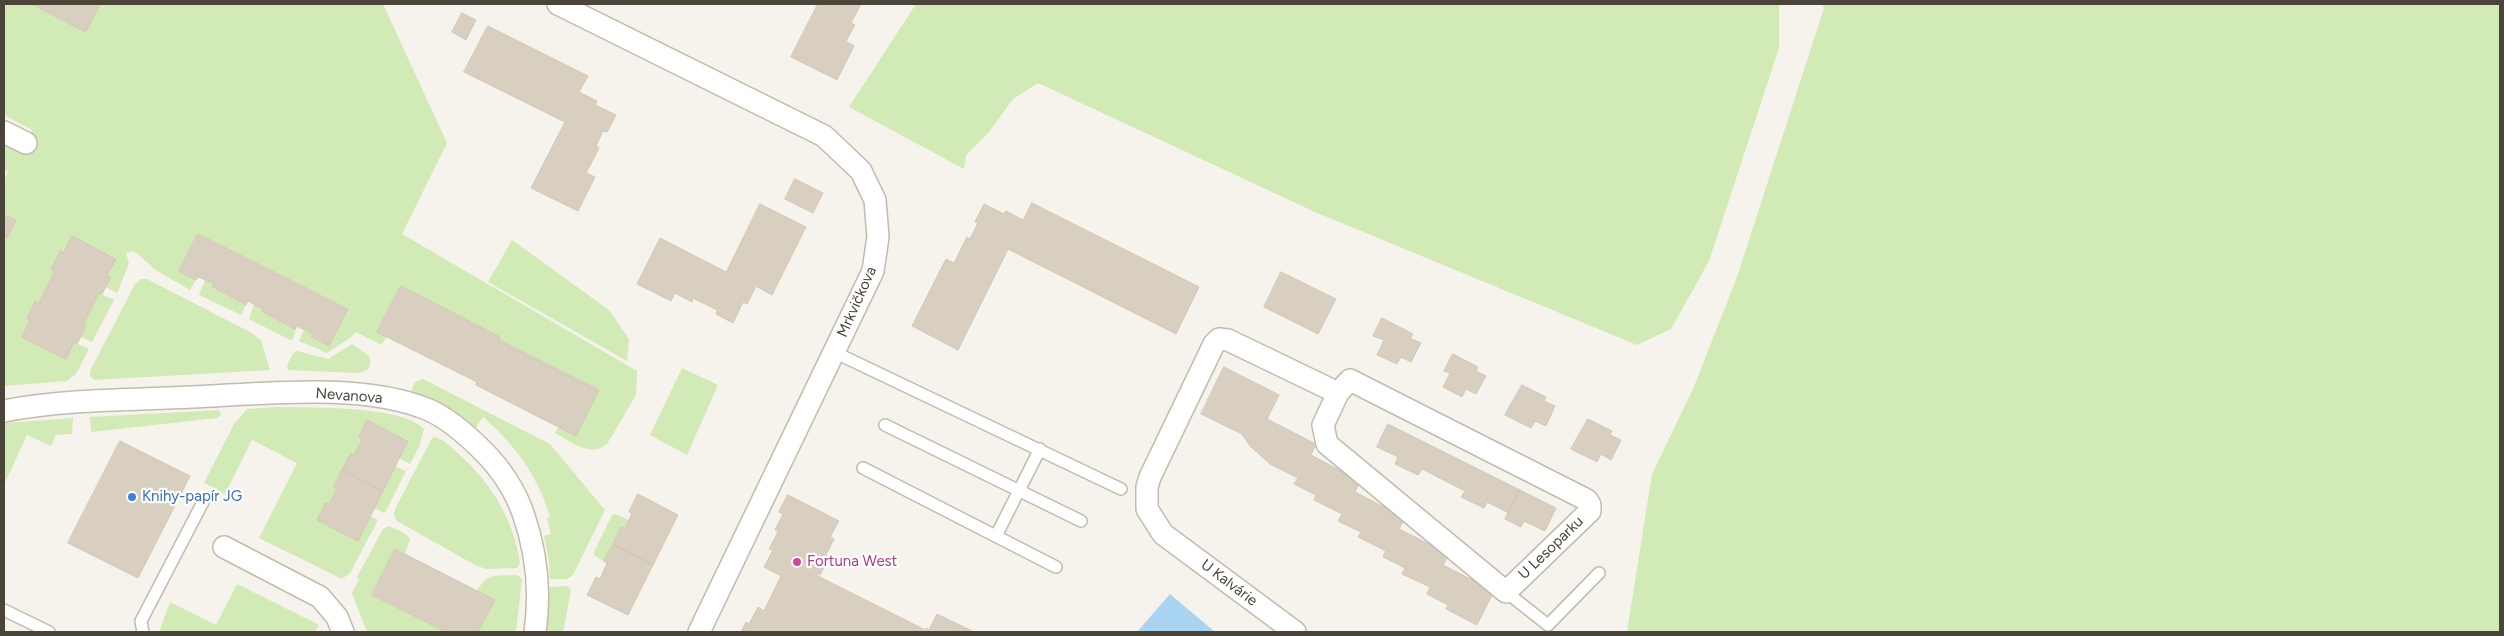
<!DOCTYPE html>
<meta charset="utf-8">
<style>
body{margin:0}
#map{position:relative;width:2504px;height:636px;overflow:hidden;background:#f6f3ec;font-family:Figtree,sans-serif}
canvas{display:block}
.frame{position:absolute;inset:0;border:5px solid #4b4439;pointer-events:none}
</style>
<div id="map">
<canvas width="2504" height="636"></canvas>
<div class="frame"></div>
</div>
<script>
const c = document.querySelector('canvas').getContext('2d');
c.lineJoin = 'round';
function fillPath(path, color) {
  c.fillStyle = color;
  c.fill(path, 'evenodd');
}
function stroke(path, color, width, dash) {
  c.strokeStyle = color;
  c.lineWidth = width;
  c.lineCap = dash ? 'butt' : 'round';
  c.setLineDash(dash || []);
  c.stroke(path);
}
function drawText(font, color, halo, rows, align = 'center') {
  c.font = font + ' Figtree,sans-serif';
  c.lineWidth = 4.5;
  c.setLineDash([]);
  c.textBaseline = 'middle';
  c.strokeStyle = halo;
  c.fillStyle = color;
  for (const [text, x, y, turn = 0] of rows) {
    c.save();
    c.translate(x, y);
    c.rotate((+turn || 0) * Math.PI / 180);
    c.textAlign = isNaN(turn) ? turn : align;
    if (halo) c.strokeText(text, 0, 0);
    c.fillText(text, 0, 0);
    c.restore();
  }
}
fillPath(new Path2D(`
 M4 4H32L86 31 100 4H383L447 143 402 234 637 371 636 395 607 444C591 458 571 442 555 433L558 427 599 390 499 340 500 337 401 286 378 331 387 337 381 345 356 332 350 338 327 353 299 341 304 330 313 334 311 338 329 346 347 308 198 234 179 271 196 280 198 277 190 290 157 271 134 251 126 253 129 264 117 293 106 287 111 277 107 275 116 258 72 237 63 253 60 252 55 271 39 303 35 301 27 318 30 320 22 336 65 358 74 342 89 349 76 374 67 381 4 386V236L7 238 16 220 4 218V181L8 172 4 170V138L24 148 32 130 4 115Z
 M916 4H1779V48L1709 261 1671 329 1637 345 1315 212 1038 83 1013 99 989 132 966 155 964 169 849 107Z
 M1822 4H2500V632H1627L1652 474 1693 389 1737 277 1824 8Z
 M512 240 609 310 629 339 627 361 488 282Z
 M141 279H147L250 332 261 340 270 370 94 380 90 376V371L135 284Z
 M205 280 214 284 212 288 245 305 248 301 241 315 199 295Z
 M99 293 114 300 92 342 81 337 86 327 83 325Z
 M254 304 263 309 262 313 295 329 297 326 293 339 290 340 249 319Z
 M352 344 369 356C373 368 368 371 356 373L288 370 287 366 293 353 297 351 328 359Z
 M682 368 718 385 687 455 650 435Z
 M423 379 550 444 605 510 573 575 567 579H550L549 561 544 536 551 534 547 518 550 516C538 477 515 444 483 417L475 429 446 407 411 391 415 382Z
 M277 407C310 408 401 405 424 429L419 447 410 464 399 458 408 440 367 420 359 437 362 439 354 455 351 454 334 487 337 489 329 504 326 503 317 520 358 540 370 516 378 520 350 573 342 579 259 538 297 463 252 440 225 494 204 483 234 424 247 409Z
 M219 410 221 415 217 418 91 432 90 417Z
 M73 418 72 434 56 435 51 446 27 435 4 485V423Z
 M436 437C446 441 453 449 461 456 492 484 514 521 520 563L517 568 487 569 477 566 397 521 394 515 395 509 432 438Z
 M395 466 406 471 385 513 374 508Z
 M615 514 629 520 625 529 621 528 604 561 607 564 593 554 612 515Z
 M389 526 406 534 410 539 405 554 395 549 372 595 446 632H367L352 593 359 579 357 577 383 529Z
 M517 575 522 579 516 632H478L495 600 477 591C487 572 497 576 517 575Z
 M237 584 319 625 314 632H159L170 602 216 625Z
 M567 586 571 590 563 632H546L550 587Z`), '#d2eab5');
fillPath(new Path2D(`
 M1170 594 1215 632H1137Z`), '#a9d4f2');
const building = new Path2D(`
 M32 4H100L86 32Z
 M818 4H861L851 23 855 25 846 41 854 46 837 80 791 57Z
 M462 13 476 20 466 40 452 32Z
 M488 26 588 76 579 92 597 101 595 105 616 115 607 132 603 131 596 146 599 148 586 173 595 177 578 211 531 188 565 122 464 72Z
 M795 179 823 193 813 213 785 199Z
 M1032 203 1199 287 1176 334 1008 249 958 350 912 326 946 259 954 263 967 237 970 239 978 223 975 222 984 204 1004 214 1006 211 1023 220Z
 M760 204 806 227 772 295 756 286 747 304 743 302 733 323 716 314 717 310 693 298 692 302 675 293 671 301 637 284 660 238 726 272Z
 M7 216 16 220 7 238 4 236V218Z
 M198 234 348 309 329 346 311 337 313 334 297 326 295 329 262 312 263 309 248 301 246 305 212 287 214 284 201 278 198 277 196 280 179 271Z
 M72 236 116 259 107 275 111 277 102 294 99 293 83 325 86 326 77 344 74 342 66 359 22 337 30 320 27 318 35 301 39 303 55 271 51 269 60 251 63 253Z
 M1281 272 1336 299 1318 334 1264 307Z
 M401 286 500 337 499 340 599 390 576 436 476 385 477 382 377 332Z
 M1382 318 1413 334 1410 338 1421 343 1411 362 1401 357 1397 364 1377 355 1384 340 1373 336Z
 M1453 354 1478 367 1476 371 1486 376 1476 394 1466 389 1462 397 1443 387 1450 373 1444 371Z
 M1224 367 1279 395 1267 419 1316 444 1311 455 1360 481 1355 492 1405 518 1399 529 1449 554 1443 565 1494 591 1477 625 1446 609 1448 605 1427 594 1430 587 1402 574 1405 568 1383 557 1386 551 1358 537 1361 532 1338 521 1342 514 1314 500 1316 495 1294 484 1298 478 1270 464 1250 446 1242 434 1201 414Z
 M1522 385 1546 397 1544 401 1555 406 1546 426 1535 421 1531 428 1505 415Z
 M1588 419 1612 431 1610 435 1621 440 1611 460 1601 454 1597 462 1571 449Z
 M367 420 408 441 383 491 342 470 351 453 354 455 362 439 359 437Z
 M1388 424 1520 490 1509 513 1487 502 1484 508 1461 497 1465 491 1422 469 1418 475 1395 464 1398 457 1377 447Z
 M120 441 190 476 138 578 68 543Z
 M342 470 383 491 358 541 317 520 326 503 329 504 337 489 334 487Z
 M1520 490 1556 508 1545 531 1524 521 1521 527 1505 519Z
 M638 494 678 515 653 565 613 544 621 527 625 529 632 513 629 512Z
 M788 495 839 521 830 537 834 539 826 555 829 557 820 575 817 573 816 575 925 630 926 628 929 630 937 614 974 632H741L746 622 749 624 758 607 764 611 781 576 764 567 773 550 769 549 778 532 775 530 783 514 779 512Z
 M613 544 653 565 628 615 587 595 596 577 600 579 607 563 604 561Z
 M395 549 495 600 478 632H446L372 595Z`);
fillPath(building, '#d8cfc1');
stroke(building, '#d3c7b4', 1);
const lane = new Path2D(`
 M834 352 1121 489
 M885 425 1081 521
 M863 468 1056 567
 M996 536 1040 449
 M1506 592 1548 625 1599 573
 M4 610 49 632
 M143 632 141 621 204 500`);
const street = new Path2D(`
 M558 4 824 136 861 171 875 200 878 237 873 271 699 632
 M4 132 26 143
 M1350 380 1587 500 1590 505V511L1506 592 1327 444 1323 425 1338 393Z
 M4 411C65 399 130 400 192 397 263 394 363 382 429 410 449 419 467 435 483 451 501 469 514 488 523 513 537 553 541 591 535 632
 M224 547 320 597 337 617 343 632
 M1295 632 1163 534 1147 509V487L1150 477 1214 344 1219 339 1228 340 1338 393`);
stroke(lane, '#c2bbae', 14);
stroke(street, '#c2bbae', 24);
stroke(lane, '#fff', 11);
stroke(street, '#fff', 21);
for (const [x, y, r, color] of [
 [132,497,5,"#3f7fe0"],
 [797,562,5,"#d1479c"]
]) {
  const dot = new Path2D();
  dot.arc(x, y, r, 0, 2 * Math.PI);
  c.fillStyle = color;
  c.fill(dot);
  stroke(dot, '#fff', 2);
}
drawText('15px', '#4b4439', '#fff', [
 ["Mrkvičkova",857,302,-66],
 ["Nevanova",349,396,4],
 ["U Lesoparku",1551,548,-44],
 ["U Kalvárie",1229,583,37]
]);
drawText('15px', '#366cbe', '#fff', [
 ["Knihy-papír JG",142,497]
], 'left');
drawText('15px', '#b23c85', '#fff', [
 ["Fortuna West",807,562]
], 'left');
</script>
